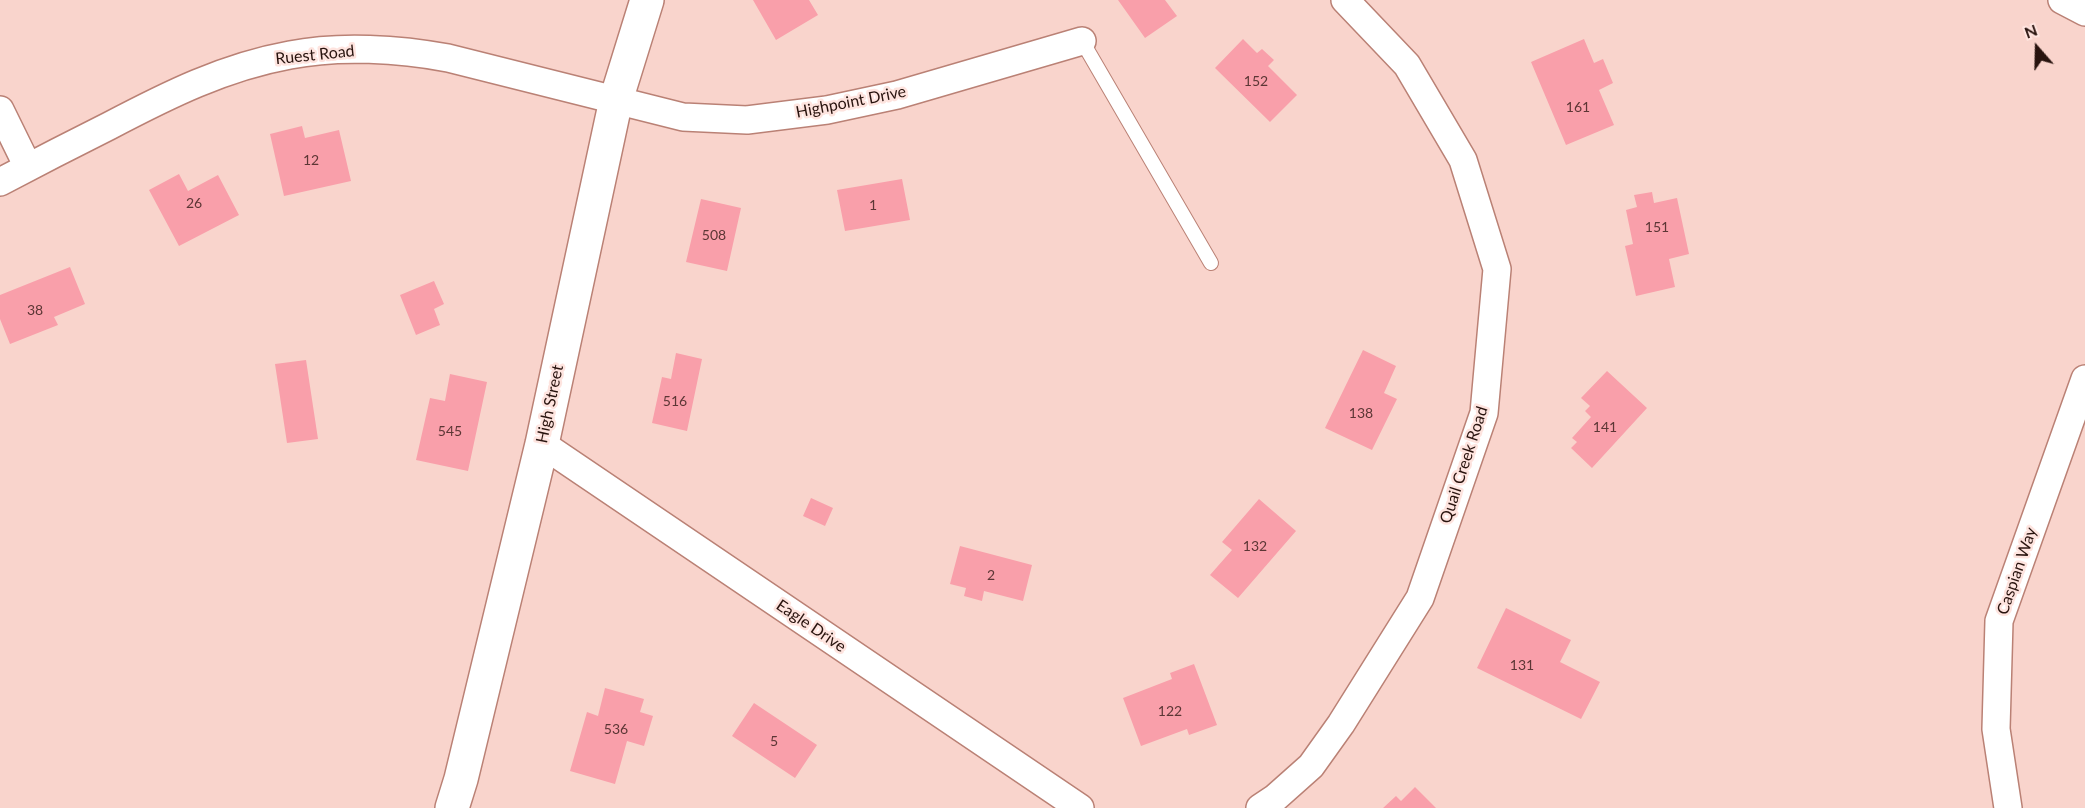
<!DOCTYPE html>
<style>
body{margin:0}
#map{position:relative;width:2085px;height:808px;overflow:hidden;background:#f9d4cc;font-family:Lato,sans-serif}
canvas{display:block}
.north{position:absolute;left:2007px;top:18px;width:60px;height:60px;-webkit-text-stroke:4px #fee4df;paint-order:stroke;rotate:340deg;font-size:16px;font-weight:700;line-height:24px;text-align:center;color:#28130e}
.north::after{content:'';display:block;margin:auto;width:21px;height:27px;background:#28130e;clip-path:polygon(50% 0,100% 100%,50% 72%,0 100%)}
</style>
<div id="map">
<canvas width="2085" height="808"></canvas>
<div class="north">N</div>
</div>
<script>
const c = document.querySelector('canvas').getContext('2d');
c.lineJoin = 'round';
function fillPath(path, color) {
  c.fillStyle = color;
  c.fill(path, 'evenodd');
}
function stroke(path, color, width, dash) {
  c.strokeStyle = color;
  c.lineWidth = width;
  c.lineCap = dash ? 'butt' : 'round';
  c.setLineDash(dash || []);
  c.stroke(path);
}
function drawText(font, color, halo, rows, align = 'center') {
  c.font = font + ' Lato,sans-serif';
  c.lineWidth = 5;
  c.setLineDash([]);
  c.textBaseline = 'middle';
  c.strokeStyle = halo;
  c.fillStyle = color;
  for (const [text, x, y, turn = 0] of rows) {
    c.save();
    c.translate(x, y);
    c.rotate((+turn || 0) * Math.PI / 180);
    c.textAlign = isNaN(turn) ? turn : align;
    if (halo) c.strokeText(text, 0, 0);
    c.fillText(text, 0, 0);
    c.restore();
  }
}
fillPath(new Path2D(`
 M753 0H809L818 15 776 40Z
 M1118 0H1165L1177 16 1145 38Z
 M1243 39 1257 53 1262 49 1274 60 1268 66 1297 95 1270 122 1215 68Z
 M1584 39 1594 63 1603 59 1613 83 1599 90 1614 125 1566 145 1531 62Z
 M302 126 305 138 339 130 351 181 284 196 270 134Z
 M179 174 188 191 218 175 239 215 179 246 149 190Z
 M902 179 910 220 845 231 837 190Z
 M1652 192 1654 203 1677 198 1689 254 1669 259 1675 287 1636 296 1625 246 1633 244 1626 210 1637 207 1634 195Z
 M701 199 741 208 727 271 686 262Z
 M70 267 85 304 54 317 58 325 10 344 0 319V295Z
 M434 281 444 304 434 309 440 325 416 335 400 295Z
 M1363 350 1396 366 1384 393 1397 399 1372 450 1325 428Z
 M676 353 702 359 687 431 652 423 662 377 671 379Z
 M306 360 318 439 287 443 275 364Z
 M1607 371 1647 408 1592 468 1571 448 1577 442 1572 438 1591 417 1585 411 1590 406 1581 398Z
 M450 374 487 382 468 471 416 460 430 398 445 401Z
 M811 498 833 508 825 526 803 516Z
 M1259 499 1296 531 1238 598 1210 575 1232 550 1222 542Z
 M960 546 1032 565 1023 601 984 591 982 601 964 596 966 588 950 584Z
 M1506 608 1571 640 1560 662 1600 682 1581 719 1477 668Z
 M1194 664 1217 725 1189 735 1187 729 1141 746 1123 698 1172 679 1170 673Z
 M605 688 644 699 640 712 653 716 644 746 627 741 615 784 570 771 587 712 598 716Z
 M754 703 817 745 795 778 732 736Z
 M1415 787 1436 808H1383L1396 796 1401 801Z`), '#f99faa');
const lane = new Path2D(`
 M1082 41 1211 263`);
const street = new Path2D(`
 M2062 0 2085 12
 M0 110 28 167
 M0 182C36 163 73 144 109 126 168 95 224 67 290 55 339 45 400 49 448 58L683 117 747 120 827 110 897 95 1082 41
 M542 444 1080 808
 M1260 808 1275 798 1311 766 1341 724 1420 598 1484 413 1497 269 1463 160 1407 65 1345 0
 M2008 808 1996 729 1999 621 2085 379`);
const secondary = new Path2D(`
 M452 808 461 779 542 444 616 100 647 0`);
stroke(lane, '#ba8175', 16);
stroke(street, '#ba8175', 30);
stroke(secondary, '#ba8175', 36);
stroke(lane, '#fff', 14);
stroke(street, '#fff', 27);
stroke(secondary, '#fff', 33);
drawText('14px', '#5c3635', null, [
 ["152",1256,81],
 ["161",1578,107],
 ["12",311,160],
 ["26",194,203],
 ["1",873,205],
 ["151",1657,227],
 ["508",714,235],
 ["38",35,310],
 ["516",675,401],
 ["138",1361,413],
 ["141",1605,427],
 ["545",450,431],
 ["132",1255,546],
 ["2",991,575],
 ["131",1522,665],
 ["122",1170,711],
 ["536",616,729],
 ["5",774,741]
]);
drawText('16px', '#28130e', '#fee4df', [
 ["Ruest Road",315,55,-6],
 ["Highpoint Drive",851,102,-11],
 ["High Street",550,404,-78],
 ["Quail Creek Road",1464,465,-72],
 ["Caspian Way",2017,571,-71],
 ["Eagle Drive",811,626,34]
]);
</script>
